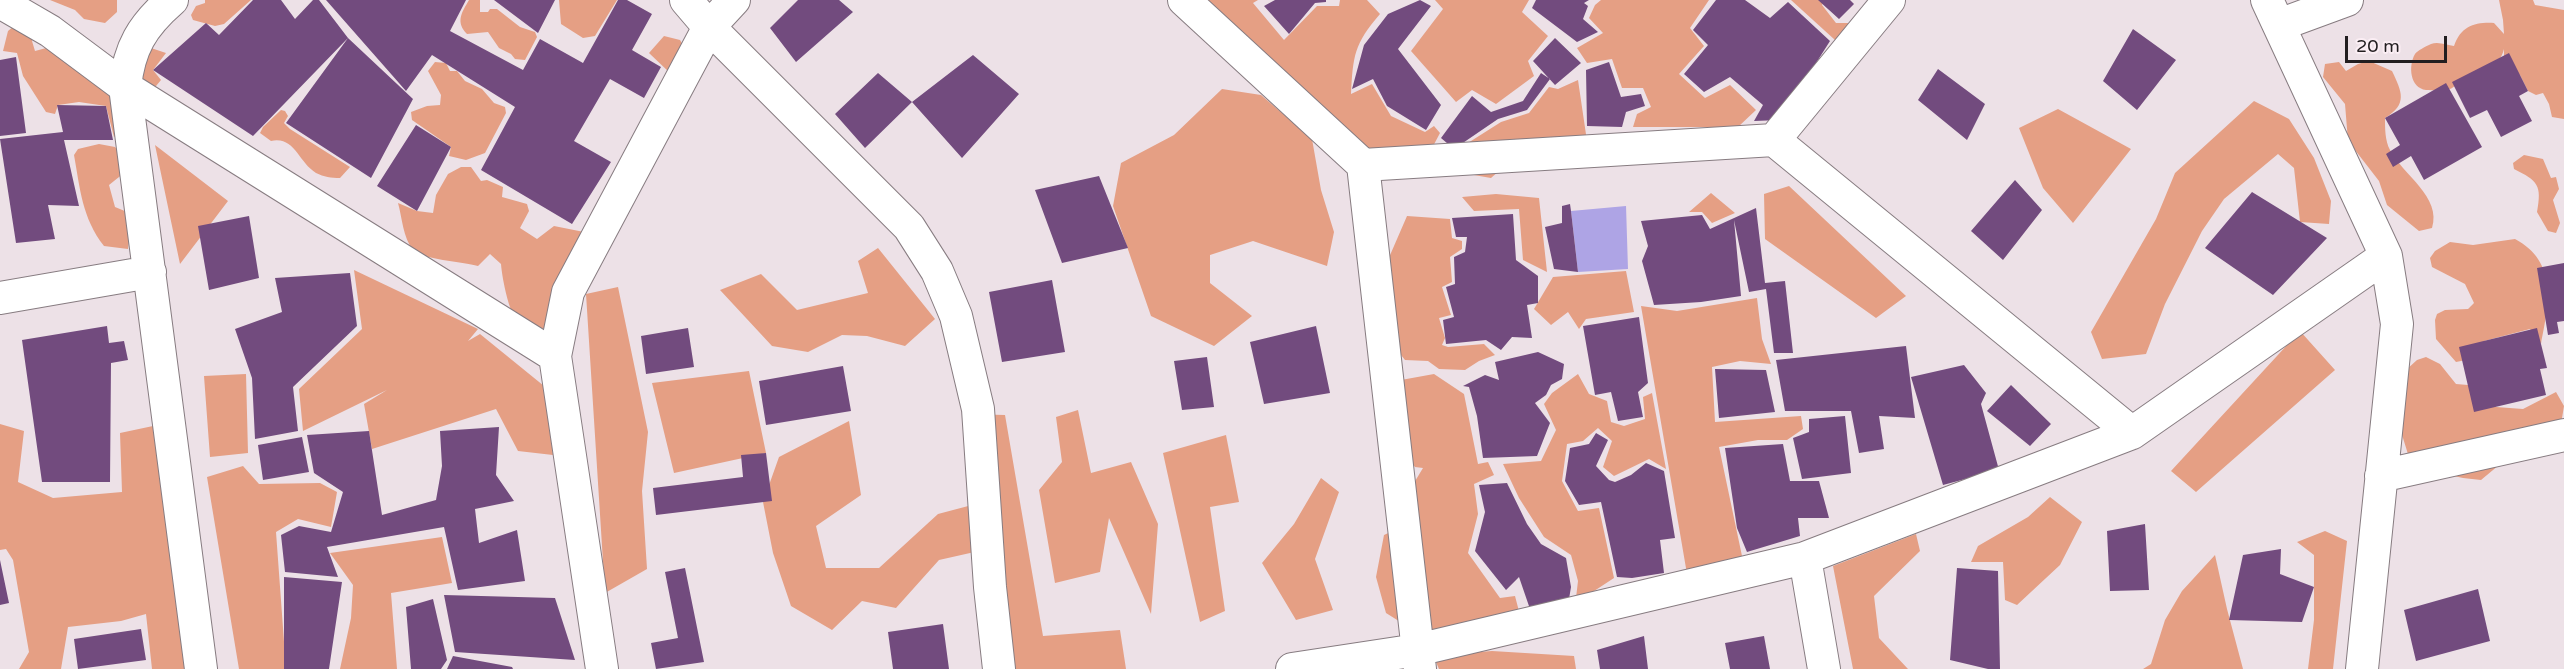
<!DOCTYPE html>
<style>
body{margin:0}
#map{position:relative;width:2564px;height:669px;overflow:hidden;background:#ede1e7;font-family:"Varela Round",sans-serif}
canvas{display:block}
.scale{position:absolute;left:2345px;top:36px;width:102px;height:27px;box-sizing:border-box;border:3px solid #221e20;border-top:0;padding-left:8px;font-size:18px;line-height:21px;white-space:nowrap;color:#221e20;-webkit-text-stroke:4px #fbeef4;paint-order:stroke}
</style>
<div id="map">
<canvas width="2564" height="669"></canvas>
<div class="scale">20 m</div>
</div>
<script>
const c = document.querySelector('canvas').getContext('2d');
c.lineJoin = 'round';
function fillPath(path, color) {
  c.fillStyle = color;
  c.fill(path, 'evenodd');
}
function stroke(path, color, width, dash) {
  c.strokeStyle = color;
  c.lineWidth = width;
  c.lineCap = dash ? 'butt' : 'round';
  c.setLineDash(dash || []);
  c.stroke(path);
}
fillPath(new Path2D(`
 M50 0H117V12L105 23 84 19 75 10Z
 M205 0H251L224 24 215 26 193 20 191 15 196 6 205 3Z
 M469 0H480V12H488L490 9H497L520 27 535 32 537 37 525 60 515 59 511 54 499 48 488 32 467 34C455 22 462 12 469 0Z
 M559 0H617L595 36 583 38 561 24Z
 M1168 0H1258L1253 3 1284 40 1317 6H1339L1340 0H1367L1380 14C1354 44 1353 56 1351 94L1372 84 1391 116 1425 132 1434 126 1440 133 1421 169 1385 176Z
 M1435 0H1529L1522 12 1548 36 1528 61 1534 76 1496 104 1472 90 1456 102 1411 51 1443 9Z
 M1601 0H1709L1690 28 1704 46 1679 74 1705 98 1730 85 1756 110 1738 127H1633L1637 114 1651 107 1643 88H1622L1612 59 1587 63 1577 48 1603 33 1589 18 1595 5Z
 M1791 0H1825L1822 5 1836 23H1859L1816 68 1835 40Z
 M2499 0H2533L2535 5 2564 10V119L2552 117 2549 104 2543 93 2536 95 2528 91 2520 75 2504 65V49C2499 68 2482 79 2462 77V83C2456 83 2455 87 2450 89 2444 91 2432 90 2426 90 2410 88 2408 66 2415 54 2417 51 2426 46 2431 44 2438 41 2447 45 2454 46 2461 26 2475 22 2494 23L2504 34 2503 20Z
 M14 26 35 33 32 41 35 51 50 47 106 64 119 133 114 137 106 106 79 102 58 105 55 114 46 112 23 76 17 53 3 51 8 31Z
 M664 36 680 40 683 45 670 73 649 53Z
 M148 47 166 53 153 70 161 80 156 86 146 89 132 53Z
 M2369 61 2392 71C2402 92 2408 104 2385 118 2385 128 2385 141 2390 150 2403 175 2442 197 2432 228L2419 231 2387 205 2379 181 2348 141 2345 104 2323 77 2325 64 2339 62 2346 71 2358 64Z
 M435 62 446 63 450 71H457L465 81 482 89 494 103 505 107 506 113 485 153 466 160 449 156 451 147 412 120 411 112 427 106 440 105 441 95 428 71Z
 M1578 80 1588 148 1526 158 1510 172 1500 170 1491 178 1468 174 1460 148 1501 122 1529 113 1549 87 1558 89Z
 M1222 89 1261 95 1312 139 1321 190 1334 232 1327 266 1253 241 1210 255V283L1252 316 1214 346 1151 316 1113 206 1121 163 1174 135Z
 M2254 101 2289 119 2314 158 2331 201 2329 224 2300 222 2294 168 2278 154 2224 199 2202 231 2165 304 2146 354 2102 359 2091 332 2156 219 2175 173Z
 M2058 109 2131 149 2073 223 2043 188 2019 128Z
 M281 110 285 111 288 116 284 123 290 129 350 167 340 178C331 178 324 177 316 173 298 162 295 136 271 141L260 133 263 127Z
 M99 144 115 147 125 159 124 173 109 185 115 207 132 214 128 249 104 246C82 218 80 188 74 155L78 149Z
 M155 145 228 201 180 264Z
 M2524 155 2543 159 2551 178 2556 177 2559 189 2553 200 2560 223 2556 233 2548 231 2537 212C2542 185 2538 181 2514 169L2513 163Z
 M461 167H471L481 181 487 180 503 187 502 197 527 204 529 211 520 228 537 239 554 226 589 233 546 328C539 328 528 330 522 327 510 321 502 278 501 264L490 254 478 266C463 262 421 259 413 250 403 238 402 217 398 203L417 211 433 213 436 195 448 174Z
 M1789 186 1906 296 1876 318 1765 239 1764 194Z
 M1711 193 1735 213 1712 223 1702 212H1689Z
 M1496 194 1539 198 1547 272 1523 260 1519 209 1474 211 1462 197Z
 M1407 216 1450 219 1452 238 1462 241V249L1450 257 1452 282 1442 287 1451 315 1439 318 1445 338 1442 345 1448 347 1484 344 1495 355 1479 361 1465 370 1439 369 1428 361 1405 360 1390 341 1381 276Z
 M2515 239C2558 262 2549 304 2541 344L2530 329 2484 341 2471 359 2456 362 2436 339 2435 320 2437 314 2445 310 2468 309 2474 303 2465 284 2432 267 2430 258 2435 251 2450 242 2473 245Z
 M878 248 935 319 905 346 867 336 842 335 808 352 772 346 720 290 761 274 797 310 868 293 858 261Z
 M354 270 478 329 468 341 480 334 544 386 553 455 518 451 496 409 372 449 364 404 387 390 303 431 299 389 362 329Z
 M1626 271 1634 312 1586 319 1579 329 1568 312 1551 325 1534 309 1553 277Z
 M618 287 648 432 642 491 647 569 605 593 586 294Z
 M1757 298 1762 339 1771 364 1740 361 1712 367 1715 422 1801 416 1803 429 1787 440H1758L1719 447 1742 556 1687 574 1641 306 1677 311Z
 M2300 331 2335 370 2196 492 2171 471Z
 M2426 357 2440 364 2456 384 2468 385 2494 400 2496 407 2523 409 2556 392 2564 406 2559 436 2499 465 2481 480 2463 478 2412 467 2398 422 2406 370 2417 360Z
 M749 371 766 453 674 473 652 383Z
 M246 374 248 453 210 457 204 376Z
 M1434 374 1464 394 1478 464 1488 462 1494 475 1474 484 1478 514 1468 553 1500 598 1515 596 1521 619 1445 650 1386 613 1376 577 1384 535 1412 522 1406 496 1423 468 1415 467 1397 445 1401 380Z
 M1578 374 1589 394 1607 401 1611 422 1624 426 1645 419 1643 397 1652 393 1666 469 1649 459 1614 476 1603 467 1612 441 1598 428 1583 441 1567 444 1562 481 1578 511 1599 508 1614 578 1588 595 1576 598 1578 581 1571 555 1544 537 1519 498 1503 464 1541 461 1556 430 1544 404 1552 393Z
 M1078 410 1091 473 1131 462 1158 524 1151 614 1109 518 1100 572 1055 583 1039 490 1062 462 1056 417Z
 M968 414 1005 415 1043 636 1120 630 1126 669H1007Z
 M849 421 861 495 816 526 826 568H879L938 514 972 505 979 551 939 560 896 608 862 601 832 630 791 606 773 553 763 502 779 457Z
 M0 424 24 431 18 482 53 498 122 492 120 433 153 426 188 609 194 669H152L146 614 121 621 68 627 61 669H19L29 652 13 560 6 549 0 550Z
 M1226 435 1239 502 1210 507 1225 611 1200 622 1163 453Z
 M243 466 259 484 320 483 337 492 331 527 298 519 276 532 286 669H239L207 477Z
 M1321 478 1339 492 1315 559 1333 610 1296 620 1262 563 1294 524Z
 M2050 497 2082 522 2060 565 2017 605 2005 600 2003 562H1971L1978 546 2028 517Z
 M2325 531 2347 541 2333 669H2308L2314 620V555L2297 542Z
 M1916 534 1920 551 1874 596 1879 638 1908 669H1853L1833 566Z
 M442 537 452 583 391 593 397 669H340L351 618 353 585 330 553Z
 M2215 555 2227 609 2243 669H2143L2151 664 2165 620 2182 591Z
 M1492 651 1574 656 1576 669H1439L1436 662 1454 654Z`), '#e59f84');
fillPath(new Path2D(`
 M1626 206 1628 269 1578 272 1571 211Z`), '#aea4e5');
fillPath(new Path2D(`
 M253 0H281L295 19 313 0H319L348 38 413 99 371 178 286 123 348 38 253 136 153 70 206 23 219 35Z
 M326 0H466L450 31 523 70 540 39 583 63 618 0H627L652 14 632 50 661 67 644 98 610 79 574 141 611 162 572 224 481 170 515 107 432 55 406 91Z
 M494 0H555L538 33Z
 M798 0H839L853 12 796 62 770 28Z
 M1275 0H1326V2L1315 3 1289 34 1264 6Z
 M1420 0 1431 6 1398 49 1441 105 1426 130 1387 106 1373 79 1352 89 1364 45 1388 14Z
 M1536 0H1589L1584 3 1588 6 1583 19 1598 32 1577 42 1532 8Z
 M1716 0H1745L1770 18 1788 2 1830 41 1780 120 1754 121 1763 105 1730 77 1704 92 1684 74 1708 45 1693 30Z
 M1818 0H1850L1854 4 1839 19Z
 M2133 29 2176 60 2137 110 2103 81Z
 M1555 38 1581 63 1555 85 1533 61Z
 M2509 53 2528 91 2519 96 2532 121 2501 137 2487 110 2470 118 2452 82Z
 M973 55 1019 94 962 158 912 102Z
 M16 57 26 133 0 136V60Z
 M1609 62 1621 97 1641 94 1645 106 1626 112 1622 127 1587 126 1586 70Z
 M1938 69 1985 104 1967 140 1918 100Z
 M878 73 912 102 865 148 835 114Z
 M1541 73 1550 79 1527 110 1498 119 1454 149 1441 138 1472 96 1491 112 1523 101Z
 M2446 83 2482 147 2424 180 2411 156 2393 167 2386 154 2400 145 2385 118Z
 M57 105 106 106 113 140H64L79 206 48 205 55 239 16 243 0 139 63 132Z
 M416 125 451 147 417 211 377 186Z
 M1099 176 1128 248 1062 263 1035 190Z
 M2015 180 2042 210 2003 260 1971 231Z
 M2252 192 2327 238 2273 295 2205 248Z
 M1570 204 1571 211 1578 272 1554 269 1545 227 1562 223V206Z
 M1756 208 1765 283 1785 281 1793 353H1774L1766 289 1749 292 1734 220 1741 296 1701 302 1654 305 1642 261 1648 246 1641 221 1702 215 1710 229Z
 M1513 214 1516 260 1538 276V303L1527 305 1532 338 1512 337 1501 350 1486 340 1446 344 1443 320 1454 317 1446 287 1455 284 1454 257 1465 252 1467 237H1456L1452 218Z
 M249 216 259 278 209 290 198 226Z
 M2564 263V321L2557 322 2559 333 2548 335 2537 268Z
 M350 273 357 326 293 387 298 431 255 439 252 378 235 329 282 312 275 278Z
 M1052 280 1065 352 1002 362 989 292Z
 M1639 317 1648 383 1638 392 1643 417 1618 421 1611 392 1595 395 1583 326Z
 M107 326 109 343 124 341 128 360 111 363 110 482H42L22 340Z
 M1316 326 1330 393 1264 404 1250 342Z
 M688 328 694 367 646 374 641 336Z
 M2537 328 2547 368 2540 369 2546 395 2474 412 2459 347Z
 M1906 346 1915 418 1879 416 1884 449 1859 453 1851 411H1785L1776 360Z
 M1538 352 1564 364 1562 379 1551 385 1546 395 1535 403 1550 423 1537 456 1483 458 1477 416 1469 387 1463 386 1485 375 1499 380 1495 362Z
 M1207 357 1214 407 1182 410 1174 361Z
 M1964 365 1986 393 1981 404 1999 470 1943 485 1911 377Z
 M843 366 851 411 766 425 759 381Z
 M1715 369 1766 370 1775 412 1719 418Z
 M2011 385 2051 424 2030 446 1987 411Z
 M1845 416 1851 473 1802 479 1793 438 1809 432V419Z
 M499 427 496 475 514 501 475 509 479 543 517 530 525 581 458 590 444 527 327 547 338 577 285 572 281 535 299 526 331 532 343 492 314 473 307 435 369 431 382 515 436 500 442 466 440 431Z
 M1596 433 1608 440 1596 466 1609 480 1615 482 1631 475 1646 463 1664 471 1675 538 1660 540 1664 573 1632 578 1617 577 1601 502 1579 505 1565 481 1570 448 1589 444Z
 M302 437 309 472 263 480 258 445Z
 M1783 444 1790 481H1819L1829 518H1798L1800 536 1747 552 1737 528 1725 448Z
 M766 453 772 501 656 515 653 488 743 477 741 455Z
 M1507 483 1527 524 1541 544 1566 558 1571 587 1568 605 1530 609 1519 577 1506 590 1475 551 1485 512 1479 485Z
 M2145 524 2149 590 2110 591 2107 531Z
 M2281 549 2280 574 2314 587 2302 622 2229 620 2243 555Z
 M0 560 9 603 0 605Z
 M685 568 704 662 656 669 651 643 678 638 665 572Z
 M1957 568 1998 571 2000 669H1988L1950 660Z
 M284 577 342 582 329 669H284Z
 M2478 589 2490 641 2416 661 2404 610Z
 M444 595 555 598 575 660 455 652Z
 M433 599 447 660 441 669H411L406 607Z
 M943 624 949 669H893L888 632Z
 M141 629 146 660 78 669 74 639Z
 M1644 636 1648 669H1600L1597 650Z
 M1764 636 1770 669H1730L1725 643Z
 M453 656 512 667 513 669H447Z`), '#724b7e');
const minor = new Path2D(`
 M172 0C142 26 129 48 125 87L201 669
 M686 0 709 27 909 227 937 271 956 316 978 409 990 587 999 669
 M1184 0 1363 165 1420 669
 M2267 0 2386 256 2397 324 2362 669
 M0 2 50 31 125 87 555 356
 M2279 25 2347 0
 M1774 140 2132 433
 M1363 165 1774 140 1889 0
 M0 298 150 272
 M2381 476 2564 435
 M1805 558 1824 669
 M602 669 555 356 568 292 709 27 734 0
 M1292 669 1417 650 1805 558 2132 433 2386 256`);
stroke(minor, '#877c81', 34);
stroke(minor, '#fff', 32);
</script>
